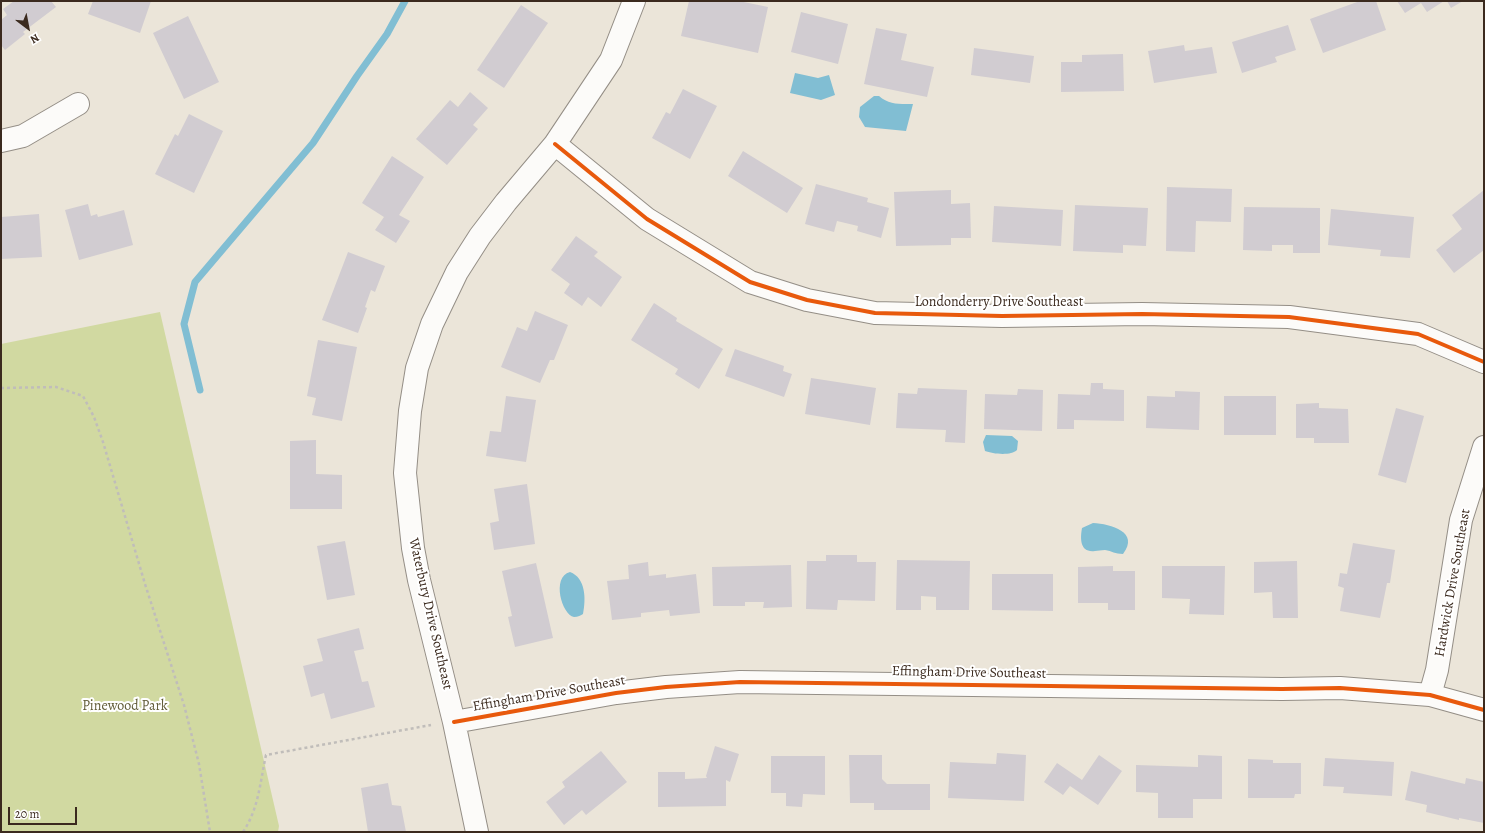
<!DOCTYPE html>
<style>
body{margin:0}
#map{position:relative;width:1485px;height:833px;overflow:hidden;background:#ebe5d9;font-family:Alegreya,serif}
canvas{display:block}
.frame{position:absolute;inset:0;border:2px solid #3b2a1e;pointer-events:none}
.north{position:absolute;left:8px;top:8px;width:40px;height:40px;-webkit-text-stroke:3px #fff;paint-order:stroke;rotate:148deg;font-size:11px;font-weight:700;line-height:16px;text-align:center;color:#3b2a1e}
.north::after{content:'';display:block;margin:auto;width:14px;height:18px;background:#3b2a1e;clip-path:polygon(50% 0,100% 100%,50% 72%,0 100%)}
.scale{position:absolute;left:8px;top:807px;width:69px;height:18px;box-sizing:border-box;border:2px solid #3b2a1e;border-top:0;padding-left:5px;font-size:12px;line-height:14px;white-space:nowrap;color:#3b2a1e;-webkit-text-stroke:3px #fff;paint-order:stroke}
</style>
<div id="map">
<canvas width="1485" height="833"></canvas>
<div class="frame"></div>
<div class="north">N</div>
<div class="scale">20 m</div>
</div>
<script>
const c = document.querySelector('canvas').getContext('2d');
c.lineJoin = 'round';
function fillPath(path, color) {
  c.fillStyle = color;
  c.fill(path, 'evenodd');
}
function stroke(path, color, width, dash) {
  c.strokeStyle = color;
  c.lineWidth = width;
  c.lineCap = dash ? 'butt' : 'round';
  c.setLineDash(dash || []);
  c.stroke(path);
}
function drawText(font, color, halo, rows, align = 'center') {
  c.font = font + ' Alegreya,serif';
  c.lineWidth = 4;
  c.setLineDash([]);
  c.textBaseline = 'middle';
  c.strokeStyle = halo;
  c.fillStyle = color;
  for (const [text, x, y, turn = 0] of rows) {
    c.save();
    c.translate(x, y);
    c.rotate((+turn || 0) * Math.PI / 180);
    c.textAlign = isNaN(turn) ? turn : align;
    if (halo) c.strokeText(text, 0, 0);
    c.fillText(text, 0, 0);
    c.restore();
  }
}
fillPath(new Path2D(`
 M160 312 279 826 278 832H1V344Z`), '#d1d9a1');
fillPath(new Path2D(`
 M795 73 818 78 829 75 835 95 821 100 790 93Z
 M874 96H879C889 105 900 104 913 104L906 131 865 127 859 117 860 107Z
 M986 435 1012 436 1018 441 1017 450C1011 456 993 454 985 451L983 442Z
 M1093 523C1111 524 1140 532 1123 554 1115 554 1112 551 1105 550 1101 550 1098 551 1095 551 1080 553 1080 539 1082 528Z
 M570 572C586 578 586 599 583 614 581 615 578 617 574 617 562 615 551 577 570 572Z`), '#81bed3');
stroke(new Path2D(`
 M200 390 184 324 195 282 313 143 357 76 387 34 405 1`), '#81bed3', 7);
fillPath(new Path2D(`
 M14 1H51L56 7 23 32 25 34 5 50 1 45V20L7 15 3 9Z
 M93 1H151L140 33 88 14Z
 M689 1H739L768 7 758 53 681 36Z
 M1360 1H1376L1386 30 1323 53 1310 19Z
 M1397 1H1444L1427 12 1421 3 1405 13Z
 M1447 1H1463L1451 8Z
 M521 5 548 23 504 88 477 70Z
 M801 12 848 24 838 64 791 52Z
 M188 16 219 82 184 99 153 33Z
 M1288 25 1296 50 1275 57 1277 62 1242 73 1232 42Z
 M876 28 907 34 901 60 934 67 927 97 864 84Z
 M1184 45 1185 51 1212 47 1217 73 1154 83 1148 51Z
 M974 48 1034 56 1030 83 971 75Z
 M1123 54 1124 91 1061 92V62H1082V55Z
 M683 89 717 106 690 159 652 138 666 112 670 114Z
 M470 92 488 108 473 125 478 129 447 165 416 139 450 100 458 107Z
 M189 114 223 131 194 193 155 174 175 134 178 136Z
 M743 151 803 188 787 213 728 176Z
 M392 156 424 177 399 215 410 221 396 243 375 230 384 217 362 203Z
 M816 184 868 198 867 202 889 208 881 238 857 231 858 226 837 221 834 232 805 224Z
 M1167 187 1232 189 1231 222 1196 221 1195 252 1166 251Z
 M951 190V204L970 203 971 238H951V245L896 246 894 192Z
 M1484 190V250L1454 273 1436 250 1462 229 1452 215Z
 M88 204 91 216 97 214 98 217 124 210 133 245 79 260 65 210Z
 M1075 205 1148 208 1146 246 1123 245V253L1073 251Z
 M994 206 1063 210 1061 246 992 242Z
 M1244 207 1320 208V253H1293V245H1272V251L1243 250Z
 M1331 209 1414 217 1410 258 1380 256 1381 250 1328 245Z
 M39 214 42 257 1 259V217Z
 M576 236 598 252 594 256 622 277 601 307 588 297 582 306 564 293 570 284 551 270Z
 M348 252 385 266 375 292 371 290 365 307 367 308 358 333 322 320Z
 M654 303 677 318 676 321 723 349 699 389 675 374 678 369 631 340Z
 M535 311 568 325 554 360H550L540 383 501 367 517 327 527 331Z
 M318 340 357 347 342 421 312 415 316 398 307 396Z
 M735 349 784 366 783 371 792 374 784 397 725 376Z
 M811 378 876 388 870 425 805 414Z
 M1091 383H1103V389L1124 390V421L1074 420V429H1057L1058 394 1090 395Z
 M918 388 967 390 965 443 945 442 946 430 896 428 898 393 917 394Z
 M1018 389 1043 390 1042 431 984 429 985 394 1017 395Z
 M1175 391 1200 392 1199 430 1146 428 1147 396 1175 397Z
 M506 396 536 400 526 462 486 456 490 431 501 432Z
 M1224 396H1276V435H1224Z
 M1319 403V408L1348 409 1349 443H1314V438H1296V404Z
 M1396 408 1424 416 1406 483 1378 475Z
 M316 440V474L342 475V509H290V441Z
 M527 484 535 544 494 550 490 523 499 521 494 489Z
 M345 541 355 595 327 600 317 546Z
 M1353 543 1395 550 1390 583H1387L1380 618 1340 611 1344 588 1338 586 1340 573 1347 574Z
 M826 555H857V562H876L875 601 838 600 837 610 806 609 807 561H826Z
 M897 560 970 561 969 610H936V597L921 596V610H896Z
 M1297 561 1298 618H1273L1272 592 1254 593V562Z
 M648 562 649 576 666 574V578L696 574 700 613 670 616 669 610 641 613V617L612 620 607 581 629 579 628 565Z
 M536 563 553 638 515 647 508 617 512 616 502 571Z
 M791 565 792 607 763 608 764 602H745V606H713L712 567Z
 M1113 566V571H1135V610H1108V603H1078V567Z
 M1162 566H1225L1224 615 1189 614 1190 599 1162 598Z
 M992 574H1053V611L992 610Z
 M359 628 364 649 354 651 362 682 368 681 375 707 331 719 324 693 311 697 303 666 323 661 317 639Z
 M715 746 739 754 730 782 726 780V806L658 807V772H685V779L707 778 706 776Z
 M601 751 627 782 586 815 582 810 564 825 546 802 565 787 562 782Z
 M997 753 1026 755 1024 801 948 798 950 762 996 764Z
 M849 755H882V779L887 784H930V810H874V803H850Z
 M1099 755 1122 771 1098 805 1070 786 1063 795 1044 782 1057 763 1082 780Z
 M1198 755 1222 756V799H1193V818H1158V793L1136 792V765L1198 767Z
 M771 756H825V795L803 794 802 807 786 806V793H771Z
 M1325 758 1394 762 1392 796 1343 793 1344 787 1323 786Z
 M1248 759 1273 760V763H1301V794H1295L1294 798H1248Z
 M1411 771 1465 784 1466 778 1484 782V823L1459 818V820L1426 812 1427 805 1405 800Z
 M388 783 392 805 401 806 406 832H368L361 788Z`), '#d1ccd1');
const street = new Path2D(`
 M1 141 23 136 78 104
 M555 144 647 219 750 282 807 300 875 313 1002 316 1142 314 1289 317 1418 334 1484 362
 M1430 695 1437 670 1461 520 1484 447
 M454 722 616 693 666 687 740 682 1282 689 1340 688 1430 695 1484 710
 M477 832 454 722 419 580 413 548 405 473 410 411 417 368 432 324 457 272 480 236 506 202 555 144 611 60 634 1`);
stroke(street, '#948e86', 24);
stroke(new Path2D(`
 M1 388 56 387 83 396 94 417 103 442 145 584 184 705 199 764 210 832
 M243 832C259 808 260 782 266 755L431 725`), '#c0bdba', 2.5, [3, 3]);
stroke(street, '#fcfbf9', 22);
stroke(new Path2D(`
 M555 144 647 219 750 282 807 300 875 313 1002 316 1142 314 1289 317 1418 334 1484 362
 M454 722 616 693 666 687 740 682 1282 689 1340 688 1430 695 1484 710`), '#e8590c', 4);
drawText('14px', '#3b2a1e', '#fff', [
 ["Londonderry Drive Southeast",999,303],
 ["Hardwick Drive Southeast",1453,583,-80],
 ["Waterbury Drive Southeast",430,614,77],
 ["Effingham Drive Southeast",969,673,1],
 ["Effingham Drive Southeast",549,694,-10]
]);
drawText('14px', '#615c38', '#fff', [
 ["Pinewood Park",125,707]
]);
</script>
